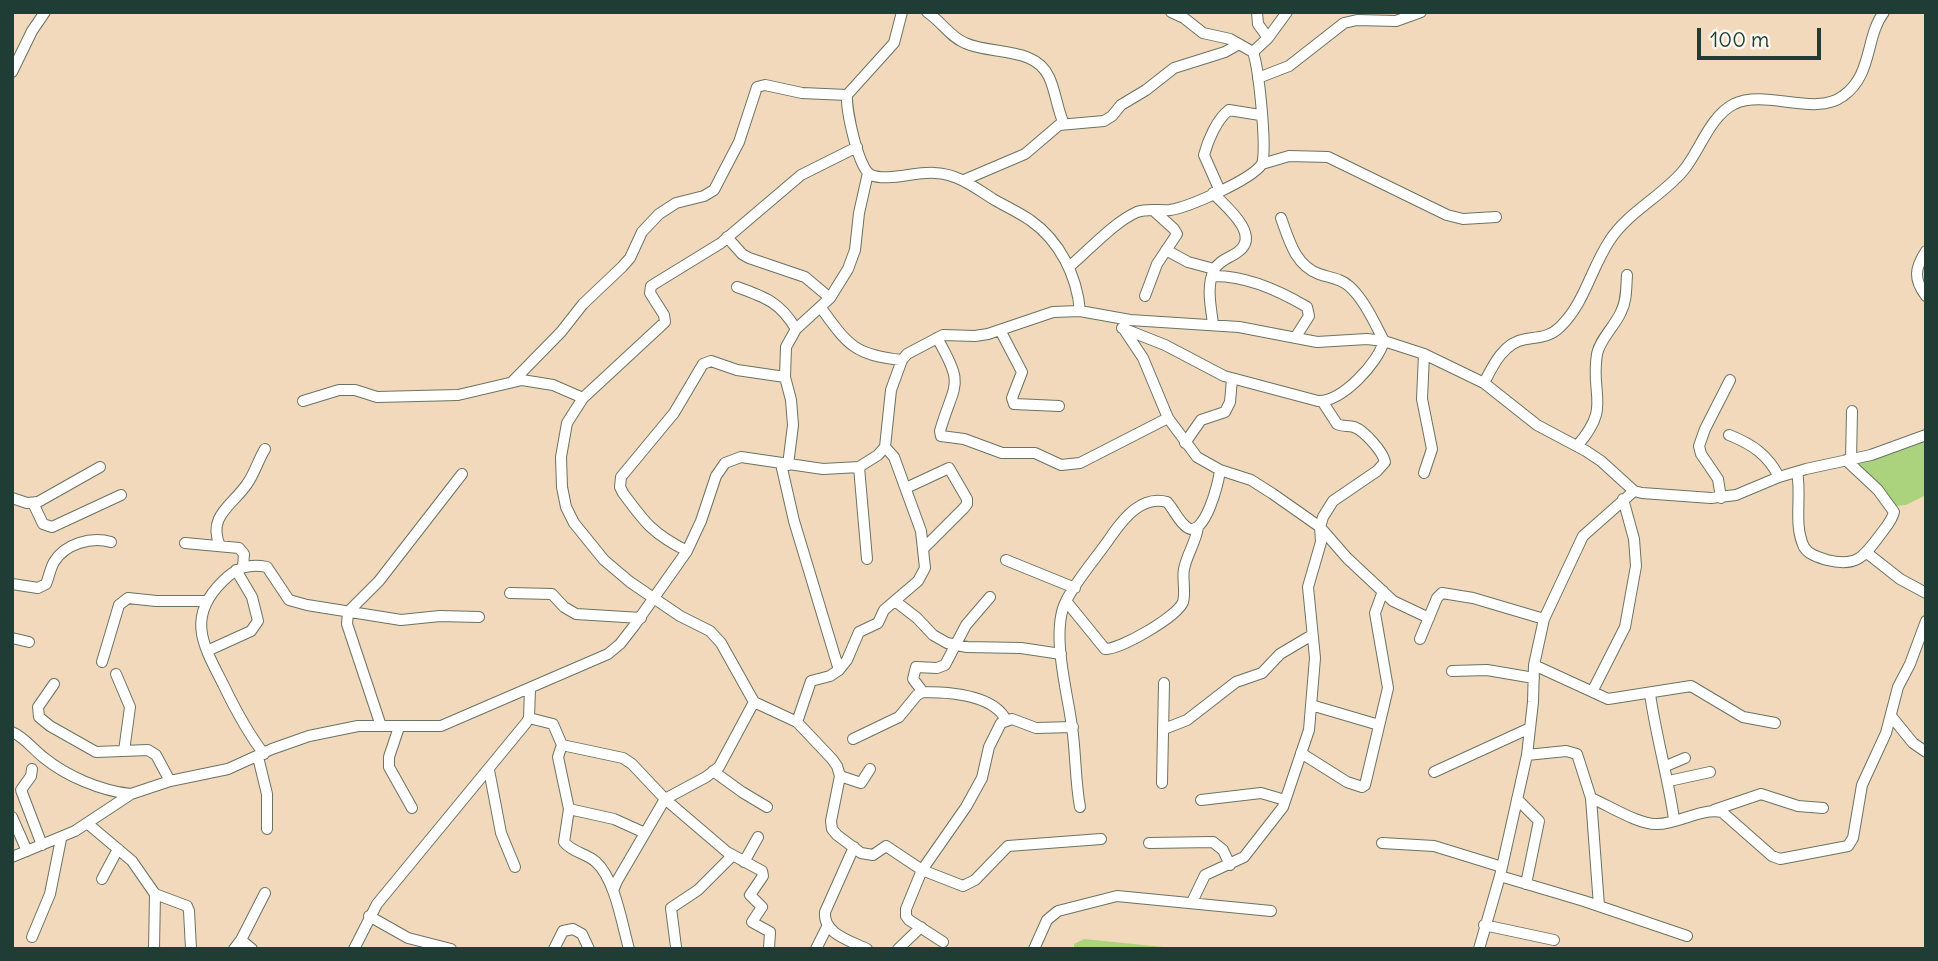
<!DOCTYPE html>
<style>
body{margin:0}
#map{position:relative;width:1938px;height:961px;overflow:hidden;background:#f3d9bb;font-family:Delius,sans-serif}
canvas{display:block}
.frame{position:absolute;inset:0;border:14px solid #1f3d34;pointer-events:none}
.scale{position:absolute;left:1697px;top:28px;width:124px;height:32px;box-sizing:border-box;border:4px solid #1f3d34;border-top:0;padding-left:9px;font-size:21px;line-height:24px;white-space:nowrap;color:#1f3d34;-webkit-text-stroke:5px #fbf7ec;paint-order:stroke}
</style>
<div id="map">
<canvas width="1938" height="961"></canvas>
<div class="frame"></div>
<div class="scale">100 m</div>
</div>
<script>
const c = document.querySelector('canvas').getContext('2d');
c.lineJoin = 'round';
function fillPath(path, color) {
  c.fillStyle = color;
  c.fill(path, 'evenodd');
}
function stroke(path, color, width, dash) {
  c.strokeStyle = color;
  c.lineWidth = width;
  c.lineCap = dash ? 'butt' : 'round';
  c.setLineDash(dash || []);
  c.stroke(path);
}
fillPath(new Path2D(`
 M1926 438V495L1906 505 1896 506 1855 461Z
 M1084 939 1183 949H1074V944Z`), '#abd37e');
const minor = new Path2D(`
 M902 12 894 43 847 95C846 109 858 169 871 175 887 182 917 171 935 173 958 174 974 187 993 199 1005 206 1018 212 1030 220 1060 241 1077 276 1080 311
 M927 12C941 21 950 37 965 43 991 55 1035 46 1049 77 1056 92 1057 109 1064 124
 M1257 12 1258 24 1268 38
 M1253 52 1268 38 1287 12
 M12 72 32 31 45 12
 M1258 78 1289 66 1344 23 1357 20 1396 21 1421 12
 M857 147 801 175 721 243 651 286 650 293 664 315 665 322 583 398 567 423 561 457 562 487 566 507 574 523 604 560 630 582 680 616 710 631 721 643 754 702 797 722 832 759 837 766 840 776 831 821 832 829 837 835 861 853 873 855 886 846 922 870 963 886 975 880 1008 846 1101 839
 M1262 164 1289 156 1328 157 1447 215 1463 219 1496 217
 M964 180 1025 154 1059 125 1104 121 1112 116 1121 105 1146 90 1174 68 1225 52 1239 44
 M1220 191 1204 155C1208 140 1217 119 1229 110L1260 115
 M1213 193C1224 205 1261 234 1239 251 1231 258 1220 259 1214 270 1206 287 1211 307 1213 324
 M727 237 742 254 749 258 805 277 830 298
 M1166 250 1188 262 1214 269
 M1926 251C1915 268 1913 279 1926 296
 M1069 267C1088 251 1114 222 1137 212 1148 208 1159 211 1170 210 1189 207 1251 180 1262 164 1267 149 1259 69 1253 52L1230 39 1203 33 1184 18 1171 12
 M1212 276C1244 275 1280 291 1307 307L1309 316 1295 338
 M737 287C765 297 780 302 796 329
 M1145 296 1157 264 1177 234 1174 229 1153 210
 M821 308C848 345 854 355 902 360
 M1122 328 1165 345 1224 376 1318 401C1342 402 1378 363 1384 341 1375 324 1364 299 1349 286 1340 278 1330 278 1319 274 1295 265 1289 240 1281 218
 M1000 330 1022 372 1012 398 1014 404 1059 406
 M1125 331 1143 358 1168 418 1197 457 1220 470 1251 480 1273 494 1320 527 1347 558 1393 601 1429 618
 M937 338C966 388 954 382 940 431L941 436 964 439 1002 453H1035L1061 465 1080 463 1168 418
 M1424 354 1422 399 1432 449 1424 473
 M513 381 561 332 583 304 622 267 630 258 642 232 659 214 676 203 704 196 714 190 739 142 757 87 765 85 802 93 847 95
 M1484 383C1493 365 1504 342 1526 339 1540 337 1550 337 1560 327 1585 303 1591 268 1610 240 1627 213 1662 196 1683 171 1700 151 1709 117 1734 104 1766 89 1815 117 1843 96 1873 75 1865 37 1884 12
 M303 401 339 390H355L377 397 458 395 522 380 553 385 583 398
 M1729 435C1752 444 1768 455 1779 477
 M1185 443 1201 420 1225 412 1230 402 1232 379
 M1577 446C1612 406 1590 397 1597 354 1600 339 1615 326 1621 312 1627 300 1626 288 1627 275
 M1851 460 1852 411
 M781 464 794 521 839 670 830 676 811 681 797 722
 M788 465 793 425 791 400 785 377 786 347 796 329 830 298 848 269 855 250 859 213 868 173
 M859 467 867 559
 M1797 472C1802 496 1793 524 1804 547 1809 555 1818 557 1827 560 1856 567 1863 558 1880 535 1885 528 1892 521 1894 512L1878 490 1846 460
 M906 488 949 468 967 499V504L964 508 924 548
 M12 498 27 503 38 502 100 467
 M1721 498 1718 479 1701 454 1699 446 1705 429 1730 380
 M33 503 43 524 52 527 121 495
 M185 543 239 548 244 554 243 567
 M220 546C207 516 232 506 247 484 255 473 258 460 265 449
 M687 551C653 534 645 523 623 493L620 487 621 477 674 413 703 364 711 361 737 370 785 377
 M1867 553 1900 579 1926 593
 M1006 560 1075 588
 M12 584 38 588 46 584C49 577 50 569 54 562 65 544 91 536 111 542
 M510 593 552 594 564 607 576 614 641 618
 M895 601 917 618 933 635 947 643 967 647 1021 648 1061 654
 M1066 601 1105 649C1121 649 1177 617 1183 602 1186 592 1182 579 1184 569 1187 554 1196 542 1198 527
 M12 638 29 642
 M1420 639 1437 598 1442 593 1473 598 1544 619
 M207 651 251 631 258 621 252 597 236 570
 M102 662 119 605 128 598 156 601H206
 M1534 665 1608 699 1691 686 1743 717 1775 723
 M839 670 847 660 859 632 878 623 884 610 918 581 925 568 921 531 894 457 885 447
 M1452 671 1487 670 1534 678
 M116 674 130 707 124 751
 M54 684 38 707 39 717 50 726 96 752 148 750 156 755 170 781
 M1593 690 1625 627 1636 566 1634 539 1623 499
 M923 692 913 679 916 667 937 668 945 665 966 625 990 597
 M1650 694C1656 736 1668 777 1674 819
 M1311 705 1379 725
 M1891 716 1913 743 1926 752
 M529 718 553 724 562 745 623 758 632 764 665 799 727 852 762 871 763 876 750 895 762 907 752 922 770 932 769 949
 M381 726 347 624 348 612 379 581 462 474
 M399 727 389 757V767L412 808
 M1164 729 1187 720 1236 682 1262 673 1280 654 1312 635
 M12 732C24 737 33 749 43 757 66 776 101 791 131 794
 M853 739 899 717 917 695 923 692C948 692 993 694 1006 720
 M562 745 558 757 569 809 564 842C573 853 586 853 596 862 615 879 622 924 629 949
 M1301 753 1347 782 1362 787 1365 785 1388 688 1375 613 1383 591
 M264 754C247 732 235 709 223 684 203 645 186 617 223 581 236 568 249 563 267 567L289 600 307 605 401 620 440 616 479 617
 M1527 755 1566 751 1577 754 1591 798 1599 906
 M258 757 267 794V829
 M1666 766 1685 758
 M32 769 31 776 21 790 42 845
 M489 770 501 833 515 867
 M713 771 742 792 767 807
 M1434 772 1530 728
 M840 776 861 783 870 769
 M1669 781 1710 772
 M1162 783 1164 683
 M1591 798C1608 805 1639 825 1657 824 1679 824 1699 808 1722 812L1772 856 1780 859 1848 846 1853 838 1862 785 1886 733 1898 687 1910 664 1926 621
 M1517 799 1539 821 1526 884
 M1201 800 1261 793 1285 800
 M1080 807C1075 780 1076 754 1072 727 1068 694 1050 632 1066 601 1077 579 1098 556 1112 535 1124 518 1142 495 1167 502 1174 509 1179 523 1188 528 1205 537 1219 482 1220 470
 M569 809 614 819 645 833
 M1714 810 1761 794 1798 806 1823 808
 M12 817 27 851
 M87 823 132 861 155 894 187 906 189 911 191 949
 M1149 843 1213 842 1223 850 1230 865
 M1382 843 1434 846 1502 867
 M854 847 825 912C823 934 851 941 867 949
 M12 857 75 831 131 794 170 781 228 769 272 749 309 736 358 726H441L608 654 620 644 634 626 687 551 701 521 716 476 725 463 741 457 823 469 859 467 878 455 885 447 891 390 902 360 907 354 943 335 975 336 988 334 1053 312 1080 311 1130 320 1239 327 1317 342 1367 339 1384 341 1424 354 1484 383 1537 425 1586 451 1601 461 1634 491 1642 493 1711 498 1736 495 1779 477 1806 469 1871 455 1926 435
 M744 862 758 837
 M1500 876 1584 901 1687 936
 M102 879 118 849
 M613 891 617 881 665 799 706 777 719 767 754 702
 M1192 902 1205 875 1244 857 1283 807 1309 730 1315 658 1308 587 1321 542 1320 527 1323 517 1333 501 1377 471 1385 462C1383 452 1365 431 1354 427 1348 425 1343 427 1337 424L1322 401
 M369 916 408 938 451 949
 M1484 925 1554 940
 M32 937 50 894 61 839
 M241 940 252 949
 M943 942 909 920 906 916V909L922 870 966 807 982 778 989 747 1001 723 1012 719 1036 728 1073 727
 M676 947 671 908 698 890 732 856
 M154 949 155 894
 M234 949 241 940 265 893
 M354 949 377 904 526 723 529 718 530 689
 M554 949 563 931 573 929 582 934 589 949
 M816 949 827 927
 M898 949 921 927
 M1034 949 1047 920 1058 911 1117 896 1271 911
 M1479 949 1500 876 1527 755 1533 702 1534 665 1544 619 1583 536 1634 491`);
stroke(minor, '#697463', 12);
stroke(minor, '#fff', 10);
</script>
